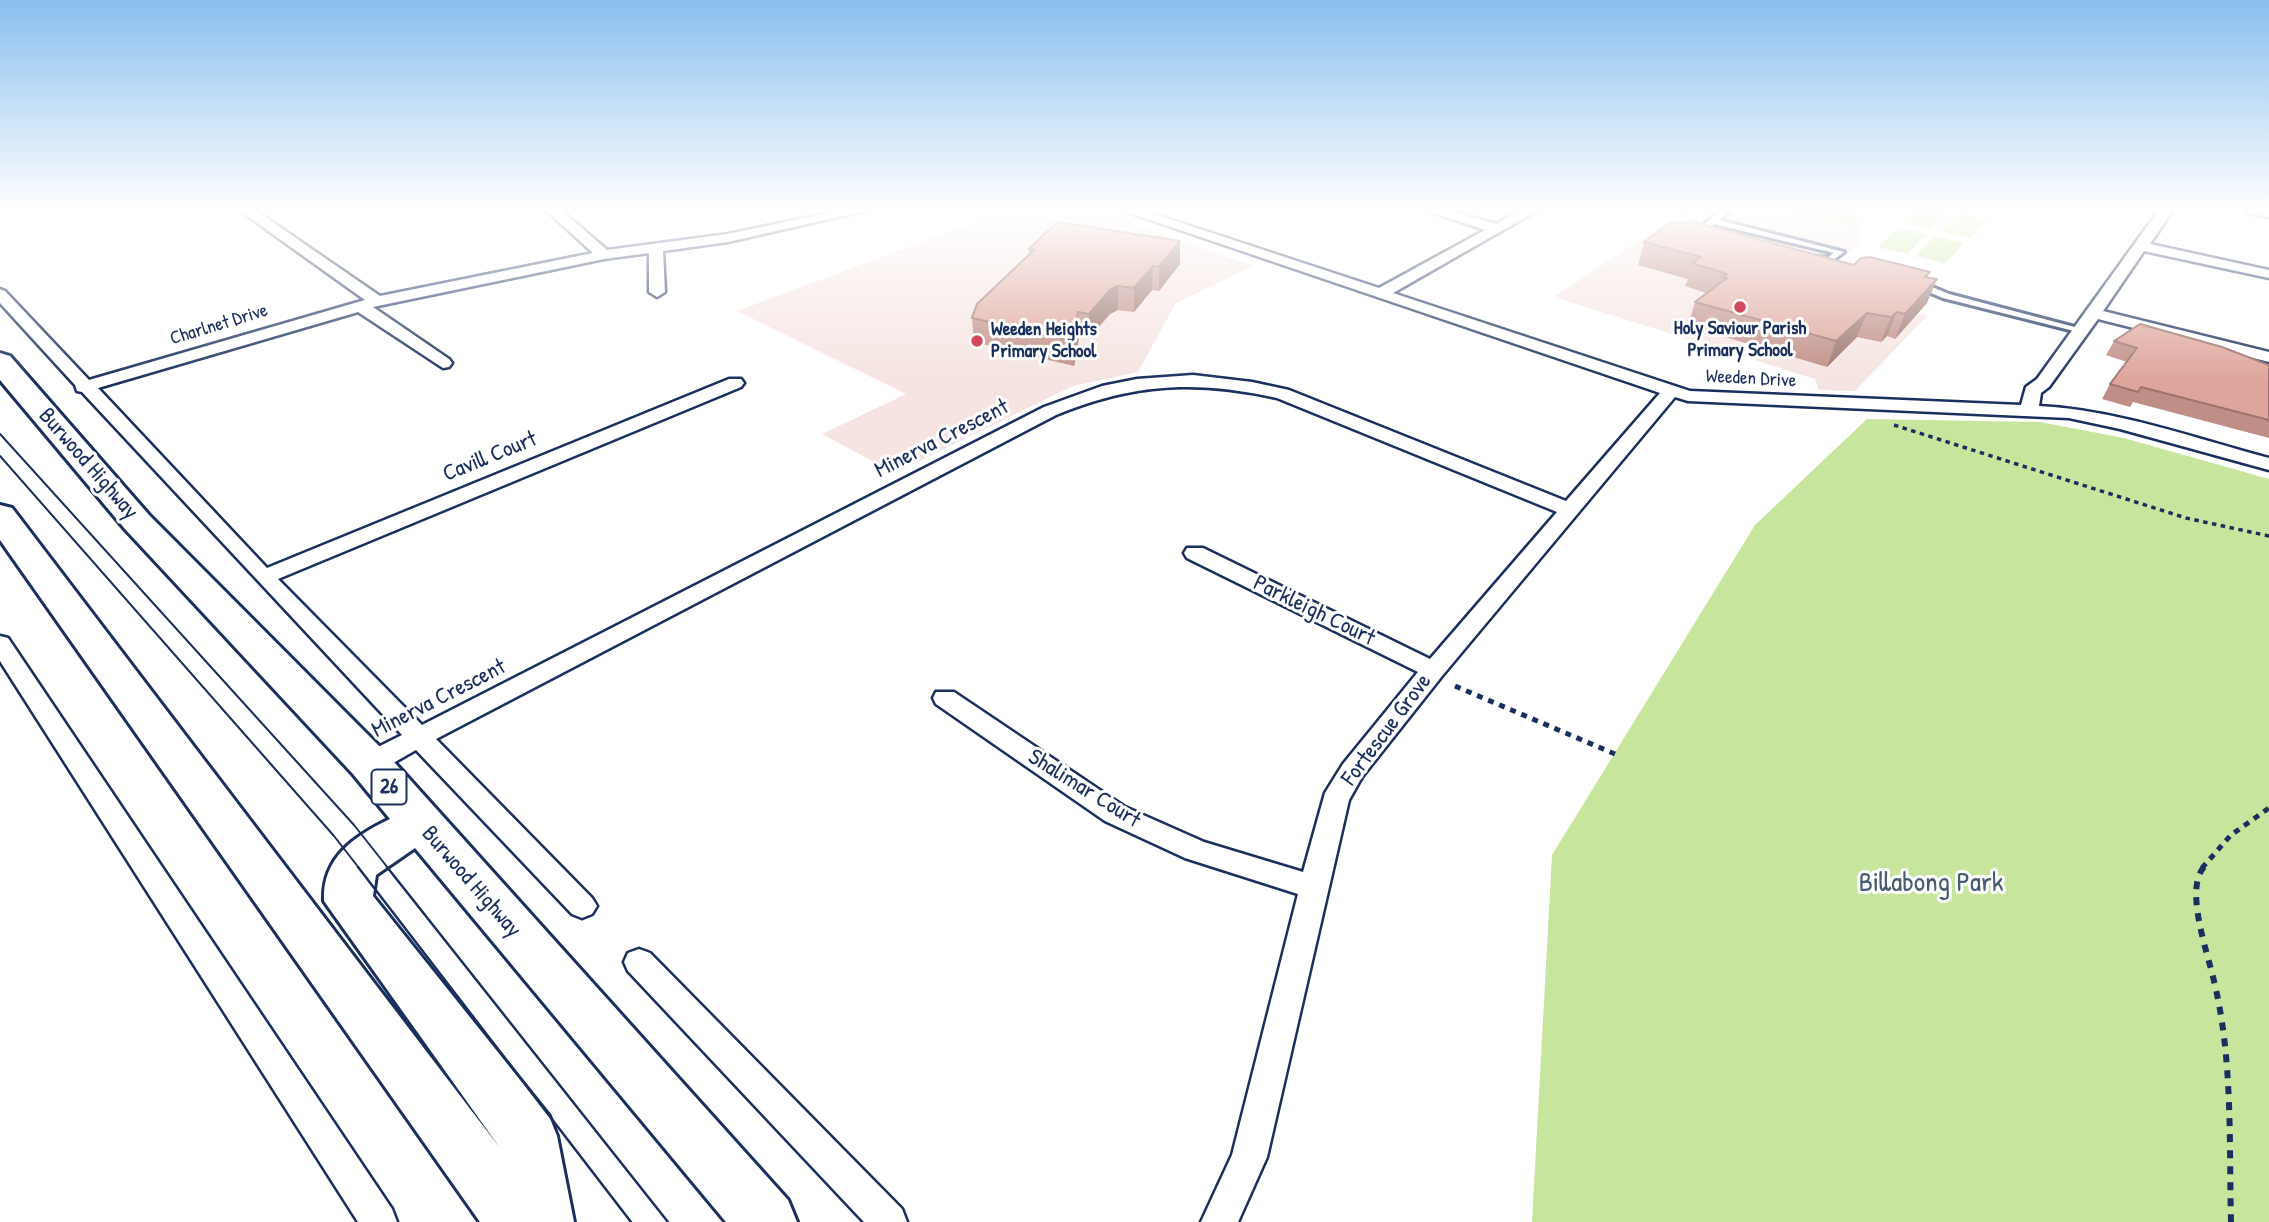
<!DOCTYPE html>
<style>
body{margin:0}
canvas{display:block;background:#fff}
</style>
<canvas width="2269" height="1222"></canvas>
<script>
const c = document.querySelector('canvas').getContext('2d');
c.lineJoin = 'round';
function fillPath(path, color) {
  c.fillStyle = color;
  c.fill(path, 'evenodd');
}
function stroke(path, color, width, dash) {
  c.strokeStyle = color;
  c.lineWidth = width;
  c.lineCap = dash ? 'butt' : 'round';
  c.setLineDash(dash || []);
  c.stroke(path);
}
function drawText(font, color, halo, rows, align = 'center') {
  c.font = font + ' "Patrick Hand",sans-serif';
  c.lineWidth = 6;
  c.setLineDash([]);
  c.textBaseline = 'middle';
  c.strokeStyle = halo;
  c.fillStyle = color;
  for (const [text, x, y, turn = 0] of rows) {
    c.save();
    c.translate(x, y);
    c.rotate((+turn || 0) * Math.PI / 180);
    c.textAlign = isNaN(turn) ? turn : align;
    if (halo) c.strokeText(text, 0, 0);
    c.fillText(text, 0, 0);
    c.restore();
  }
}
fillPath(new Path2D(`
 M1007 210H1092L1253 266 1176 303 1138 372 1073 386 895 473 822 434 906 394 737 311Z
 M1685 210H1865L1859 242 1823 275 1860 298 1927 316 1855 391 1819 390 1815 379 1554 297Z`), '#f5e4e1');
fillPath(new Path2D(`
 M1780 210H1837L1864 217 1852 227Z
 M1915 210H1945L1948 211 1930 229 1901 222Z
 M1959 213 1988 219 1970 238 1941 231Z
 M1898 228 1927 234 1907 254 1878 247Z
 M1934 236 1964 243 1945 263 1915 256Z
 M1867 419 2040 422 2124 438 2269 479V1222H1532L1552 855 1755 525Z`), '#c8e59d');
const lane = new Path2D(`
 M1722 210H1731L1719 220 1844 252 1829 263 1814 259 1818 257 1827 258 1834 253 1714 224 1707 230 1713 233V237H1707L1699 232V228Z
 M1914 282H1920L1949 294 2086 330 2082 333 1943 298 1914 286Z`);
const street = new Path2D(`
 M239 210H255L380 296 593 253 546 210H561L607 250 728 234 842 210H869L728 242 663 251 665 292 657 297 649 292V253L604 259 373 307 449 359 452 363 449 367 443 368 358 312 98 388 267 568 729 379H741L744 383 741 387 278 579 422 725 1044 407 1102 386 1137 379 1193 375 1252 382 1289 390 1566 501 1660 393 1121 210H1142L1379 288 1485 230 1425 210H1447L1496 224 1521 210H1538L1393 293 1690 391 2021 405 2026 387 2037 379 2159 210H2173L2150 244 2269 270V278L2144 251 2103 311 2269 352V362L2098 319 2049 387 2041 393 2039 406C2117 410 2194 438 2269 458V470L2120 429 2069 418 1688 401 1675 397 1442 676 1362 777 1349 800 1267 1157 1238 1222H1201L1232 1155 1298 894 1185 858 1105 821 936 704 933 698 936 692H954L1125 807 1204 842 1303 872 1325 793 1343 764 1418 672 1187 558 1184 553 1187 548H1203L1430 659 1557 512 1277 398C1196 380 1134 383 1056 415L436 739 592 898 597 906 592 914 582 918 572 914 416 750C399 759 379 775 360 770L356 763 360 756 402 735 82 392 77 391 75 385 0 303V289L5 291 89 380 365 300Z
 M2246 210H2269V217L2248 213Z
 M0 636 8 638 392 1209 397 1222H358L0 661Z
 M639 949 650 953 902 1209 907 1222H864L628 971 624 962 628 953Z`);
const highway = new Path2D(`
 M0 353 10 356 149 515 385 752 788 1200 797 1222H726L415 848 376 875 373 896 549 1116 557 1136 574 1222H480L0 540V505L12 508 500 1148 324 901C322 857 355 836 390 819L353 774 125 529 0 380Z`);
stroke(lane, '#1b2f5e', 6);
stroke(street, '#1b2f5e', 5);
stroke(highway, '#1b2f5e', 6);
stroke(new Path2D(`
 M1894 425 2186 518 2269 536`), '#1b2f5e', 3.5, [4.5, 4.5]);
stroke(new Path2D(`
 M1455 686 1615 754
 M2202 868 2231 835 2269 808`), '#1b2f5e', 5, [6, 6]);
stroke(new Path2D(`
 M2204 867C2184 889 2208 954 2214 981 2233 1059 2229 1142 2231 1222`), '#1b2f5e', 6, [8, 8]);
fillPath(lane, '#fff');
fillPath(street, '#fff');
fillPath(highway, '#fff');
stroke(new Path2D(`
 M0 434 354 825 388 868
 M0 456 334 836 359 868`), '#1b2f5e', 2);
stroke(new Path2D(`
 M358 867 631 1222
 M387 867 668 1222`), '#1b2f5e', 2.5);
fillPath(new Path2D(`
 M1644 242 1854 265 1930 272 1927 277V303L1895 339 1887 336 1881 342 1857 337 1827 367 1688 326 1695 302 1706 293 1685 286 1688 279 1638 265Z
 M1029 249 1180 264 1159 291 1152 290 1134 312 1118 310 1110 314 1089 338 1079 337 1074 366 974 342 972 318 1029 254Z
 M2114 341 2269 365V438L2133 402 2130 407 2102 399 2110 384 2127 362 2106 355Z`), '#bf8e86');
fillPath(new Path2D(`
 M1180 241V264L1159 291V267Z
 M1153 266 1152 290 1134 312V288Z
 M1937 279 1927 303 1895 339 1905 314Z
 M1118 286V310L1110 314 1089 338V314L1110 290Z
 M1078 312 1079 337 1074 366 1073 341Z
 M1897 312 1887 336 1881 342 1891 317Z
 M1867 313 1857 337 1827 367 1836 341Z`), '#9b746d');
const building = new Path2D(`
 M1057 222 1180 241 1159 267 1153 266 1134 288 1118 286 1110 290 1089 314 1078 312 1073 341 972 318 977 304 1034 250 1029 249Z
 M1694 222 1854 265 1861 258 1870 257 1930 272 1925 277 1937 279 1905 314 1897 312 1891 317 1867 313 1836 341 1695 302 1727 278 1723 277 1727 274 1692 263 1701 257 1644 242 1670 223Z
 M2140 324 2222 347 2269 365V420L2141 387 2138 392 2110 384 2137 348 2114 341Z`);
fillPath(building, '#dea59c');
stroke(building, '#9b746d', 2);
const sky = c.createLinearGradient(0, 0, 0, 381);
sky.addColorStop(0, '#8abfef');
sky.addColorStop(0.55, '#fff');
sky.addColorStop(1, '#ffffff00');
c.fillStyle = sky;
c.fillRect(0, 0, 2269, 381);
for (const [x, y, r, color] of [
 [1740,307,7,"#d1495b"],
 [977,341,7,"#d1495b"]
]) {
  const dot = new Path2D();
  dot.arc(x, y, r, 0, 2 * Math.PI);
  c.fillStyle = color;
  c.fill(dot);
  stroke(dot, '#fff', 2.5);
}
drawText('19px', '#1b2f5e', '#fff', [
 ["Charlnet Drive",219,325,-17],
 ["Weeden Drive",1751,379,3]
]);
drawText('bold 19px', '#1b2f5e', '#fff', [
 ["Holy Saviour Parish",1740,329],
 ["Primary School",1740,351],
 ["Weeden Heights",991,330,"left"],
 ["Primary School",991,352,"left"]
]);
for (const [x, y, w] of [
 [389,787,35]
]) {
  const box = new Path2D();
  box.roundRect(x - w / 2, y - 17.5, w, 35, 5);
  c.fillStyle = '#fff';
  c.fill(box);
  stroke(box, '#1b2f5e', 2);
}
drawText('bold 21px', '#1b2f5e', null, [
 ["26",389,787]
]);
drawText('23px', '#1b2f5e', '#fff', [
 ["Minerva Crescent",942,439,-27],
 ["Cavill Court",490,457,-22],
 ["Burwood Highway",88,464,49],
 ["Parkleigh Court",1314,611,26],
 ["Minerva Crescent",439,699,-27],
 ["Fortescue Grove",1387,730,-53],
 ["Shalimar Court",1084,789,32],
 ["Burwood Highway",471,882,49]
]);
drawText('28px', '#465c6e', '#fff', [
 ["Billabong Park",1931,884]
]);
</script>
